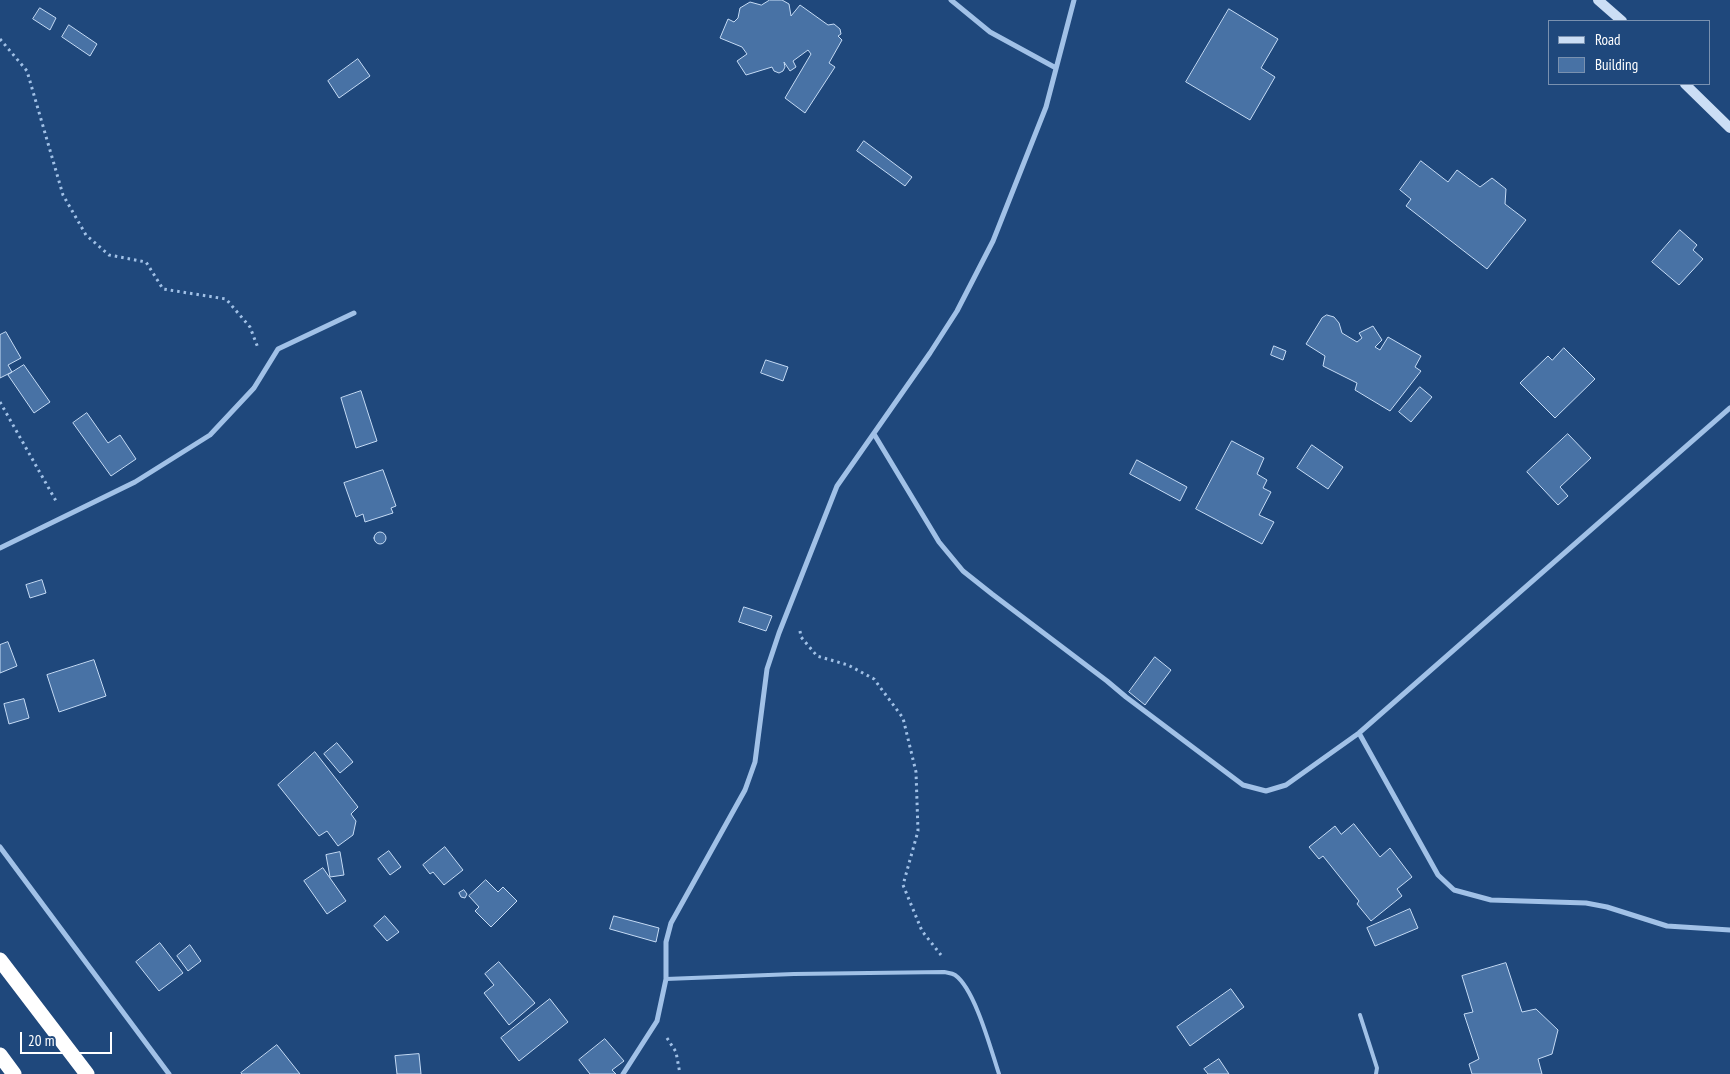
<!DOCTYPE html>
<style>
body{margin:0}
#map{position:relative;width:1730px;height:1074px;overflow:hidden;background:#1f487c;font-family:"PT Sans Narrow",sans-serif}
canvas{display:block}
.legend{position:absolute;left:1548px;top:20px;width:162px;height:65px;box-sizing:border-box;background:#1f487c;border:1px solid #7991b0;margin:0;padding:6px 9px;list-style:none;font-size:15px;color:#fff}
.legend li{display:flex;align-items:center;gap:10px;height:25px}
.legend b{width:25px;border:1px solid #7991b0}
.scale{position:absolute;left:20px;top:1032px;width:92px;height:22px;box-sizing:border-box;border:2px solid #fff;border-top:0;padding-left:6px;font-size:15px;line-height:18px;white-space:nowrap;color:#fff;-webkit-text-stroke:4px #1f487c;paint-order:stroke}
</style>
<div id="map">
<canvas width="1730" height="1074"></canvas>
<ul class="legend">
<li><b style="height:6px;background:#cbdef5"></b>Road</li>
<li><b style="height:14px;background:#4872a5"></b>Building</li>
</ul>
<div class="scale">20 m</div>
</div>
<script>
const c = document.querySelector('canvas').getContext('2d');
c.lineJoin = 'round';
function fillPath(path, color) {
  c.fillStyle = color;
  c.fill(path, 'evenodd');
}
function stroke(path, color, width, dash) {
  c.strokeStyle = color;
  c.lineWidth = width;
  c.lineCap = dash ? 'butt' : 'round';
  c.setLineDash(dash || []);
  c.stroke(path);
}
const building = new Path2D(`
 M770 0H782L789 4 791 16 800 5 828 25 834 24 840 29 841 34 838 36 842 40 829 63 835 67 805 113 785 98 811 54 808 50 793 61 796 67 790 71 784 62 785 67 783 71 779 73 774 71 772 67 746 75 737 61 747 54 742 47 720 38 728 19 734 22 738 18 740 8 750 2 761 5Z
 M40 8 56 18 50 30 33 19Z
 M1229 9 1278 39 1261 68 1275 77 1250 120 1186 82Z
 M69 25 97 44 90 56 62 37Z
 M358 59 370 76 339 98 328 81Z
 M864 141 912 177 905 186 857 151Z
 M1421 161 1448 182 1457 170 1480 187 1492 178 1506 189 1505 204 1526 220 1487 269 1406 206 1411 199 1400 190Z
 M1680 230 1697 245 1693 250 1703 259 1679 285 1652 262Z
 M1327 315 1334 317 1339 323 1342 333 1357 342 1362 338 1359 333 1373 326 1382 340 1375 347 1380 350 1388 337 1421 356 1415 367 1421 371 1390 411 1355 390 1357 383 1323 366 1325 356 1306 344 1322 318Z
 M6 332 21 358 8 365 12 372 0 378V335Z
 M1274 346 1286 351 1283 360 1271 355Z
 M1564 348 1595 379 1555 418 1520 383 1548 356 1552 360Z
 M766 360 788 367 783 381 761 373Z
 M24 365 50 402 34 413 8 375Z
 M1420 387 1432 397 1411 422 1399 412Z
 M361 391 377 441 356 448 341 398Z
 M87 413 108 443 120 435 136 459 111 476 73 423Z
 M1568 434 1591 458 1560 487 1568 496 1558 505 1527 472Z
 M1232 441 1264 458 1257 474 1267 480 1263 488 1271 492 1259 515 1274 522 1262 544 1196 509Z
 M1312 445 1343 467 1328 489 1297 468Z
 M1137 460 1187 487 1180 501 1130 474Z
 M383 470 396 506 391 508 393 513 365 522 363 514 356 517 344 483Z
 M374 538a6 6 0 1 1 12 0a6 6 0 1 1-12 0Z
 M42 580 46 593 30 598 26 585Z
 M744 607 772 616 766 631 739 622Z
 M8 642 17 666 0 673V645Z
 M1155 657 1171 670 1145 705 1129 692Z
 M94 660 106 696 59 712 47 675Z
 M24 699 29 718 9 724 4 704Z
 M337 743 353 762 340 773 324 754Z
 M315 752 358 807 351 814 356 821 353 835 338 846 327 831 319 836 278 785Z
 M1354 824 1380 857 1390 848 1412 877 1397 889 1402 896 1371 921 1357 904 1359 901 1323 856 1319 859 1309 847 1335 826 1341 834Z
 M445 847 463 870 444 885 433 872 430 874 423 865Z
 M389 851 401 867 390 875 378 859Z
 M340 852 344 875 330 877 326 855Z
 M323 868 346 901 327 914 304 881Z
 M486 880 498 892 503 887 517 901 491 927 475 911 479 907 469 896Z
 M464 890 467 894 465 898 461 897 459 893Z
 M1410 909 1418 928 1375 946 1367 928Z
 M385 916 399 932 387 941 374 926Z
 M614 916 659 928 656 942 610 929Z
 M160 943 183 973 159 991 136 962Z
 M190 945 201 961 188 971 177 956Z
 M499 962 535 1003 509 1025 484 993 494 985 485 974Z
 M1506 963 1522 1012 1536 1009 1558 1030 1552 1054 1538 1059 1542 1074H1472L1469 1064 1479 1059 1464 1014 1473 1012 1462 976Z
 M1231 989 1244 1007 1190 1046 1177 1027Z
 M550 999 568 1022 519 1061 501 1038Z
 M605 1039 624 1061 612 1070 616 1074H590L579 1060Z
 M277 1045 300 1074H242L241 1073Z
 M419 1054 421 1074H397L395 1056Z
 M1219 1059 1229 1074H1208L1204 1069Z`);
fillPath(building, '#4872a5');
stroke(building, '#c5dbf5', 1);
stroke(new Path2D(`
 M0 39 27 71 63 195 86 235 109 255 146 262 163 289 226 299 250 327 258 348
 M0 402 56 501
 M800 631 801 637 817 656 848 665 874 679 903 718 916 772 918 831 903 885 922 931 941 955
 M667 1038 676 1052 680 1074`), '#a1c1e7', 3, [2.5, 4]);
stroke(new Path2D(`
 M666 979 794 974 944 972C948 973 952 973 955 975 975 989 991 1050 999 1074
 M1360 1015 1377 1068 1376 1074`), '#a1c1e7', 4);
stroke(new Path2D(`
 M951 0 990 32 1056 68
 M874 434 939 542 963 571 992 594 1107 681 1126 697 1243 785 1266 791 1286 785 1359 733 1730 408
 M0 548 135 482 210 435 254 388 278 349 354 313
 M1359 733 1438 875 1454 890 1491 900 1586 903 1607 907 1667 926 1730 930
 M0 847 169 1074
 M623 1074 657 1021 666 979V942L671 923 745 790 755 762 767 669 779 633 837 486 930 353 957 311 993 241 1046 107 1074 0`), '#a1c1e7', 5);
stroke(new Path2D(`
 M1598 0 1622 21
 M1685 84 1730 128`), '#cbdef5', 10);
stroke(new Path2D(`
 M0 960 87 1074
 M0 1055 14 1074`), '#fff', 15);
</script>
